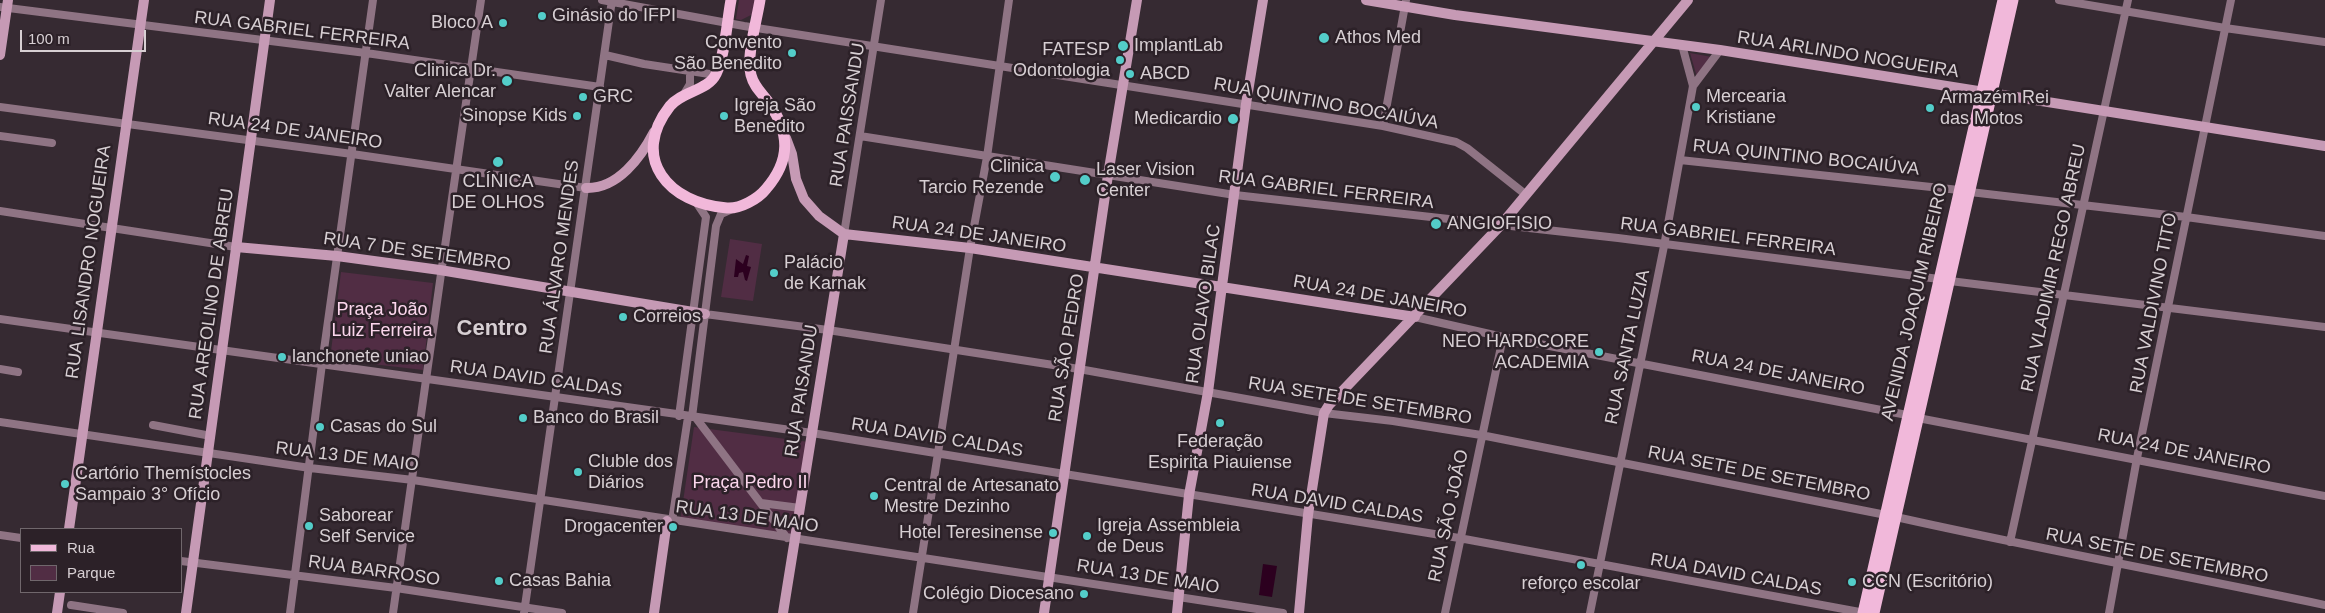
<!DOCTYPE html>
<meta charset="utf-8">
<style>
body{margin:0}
#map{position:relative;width:2325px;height:613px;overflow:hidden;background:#362a32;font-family:Arial,sans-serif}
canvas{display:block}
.legend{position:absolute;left:20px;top:528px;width:162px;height:65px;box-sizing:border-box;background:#2c2128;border:1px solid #70676c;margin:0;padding:6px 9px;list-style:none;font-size:15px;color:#d7cfd3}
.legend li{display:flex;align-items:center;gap:10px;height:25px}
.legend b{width:25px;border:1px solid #70676c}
.scale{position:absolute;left:20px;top:30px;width:126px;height:22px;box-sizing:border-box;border:2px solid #d7cfd3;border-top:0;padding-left:6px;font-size:15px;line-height:18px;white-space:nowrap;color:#d7cfd3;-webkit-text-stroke:4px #2c2128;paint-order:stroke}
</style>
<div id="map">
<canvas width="2325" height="613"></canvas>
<ul class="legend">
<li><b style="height:6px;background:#f1b8da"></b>Rua</li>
<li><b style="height:14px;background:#512d44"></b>Parque</li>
</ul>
<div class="scale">100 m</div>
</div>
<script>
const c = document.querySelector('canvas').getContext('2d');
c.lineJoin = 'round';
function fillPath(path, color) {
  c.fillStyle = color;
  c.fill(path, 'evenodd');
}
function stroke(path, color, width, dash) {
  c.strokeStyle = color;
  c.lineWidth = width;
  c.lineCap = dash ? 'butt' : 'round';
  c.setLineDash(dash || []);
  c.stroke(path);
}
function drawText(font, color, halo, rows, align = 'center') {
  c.font = font + ' Arial,sans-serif';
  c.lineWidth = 5;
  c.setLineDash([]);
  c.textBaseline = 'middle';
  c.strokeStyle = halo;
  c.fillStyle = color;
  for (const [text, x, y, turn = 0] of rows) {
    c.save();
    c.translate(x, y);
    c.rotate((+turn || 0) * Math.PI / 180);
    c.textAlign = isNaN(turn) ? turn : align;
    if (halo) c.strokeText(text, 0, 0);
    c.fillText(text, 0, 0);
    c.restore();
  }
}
fillPath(new Path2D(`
 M739 0H755L753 14 741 20 736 19Z
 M1690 53 1712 57 1713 66 1699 84Z
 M730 239 762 244 753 301 721 297Z
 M341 272 433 283 423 370 330 359Z
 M694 427 809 442 793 537 680 522Z`), '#512d44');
fillPath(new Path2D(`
 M746 255 749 256 747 266 751 267 747 281 745 280 743 272 739 273 738 277H734L736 259 743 264Z
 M1263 564 1277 566 1272 597 1259 595Z`), '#2c001f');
stroke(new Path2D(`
 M602 0 744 26 1383 126 1456 142 1467 148 1525 194
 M2059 0 2225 28 2325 42
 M0 7 366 53 600 87
 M605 55 644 64 716 75
 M1693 86 1720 50
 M684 94 690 84V70
 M0 107 352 154 586 188
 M1383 126 1406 0
 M0 136 52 143
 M860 136 1235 195 1618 238 1939 279
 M1680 160 1959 190
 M1970 192 2186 217 2325 236
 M0 211 236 247
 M844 234 881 0
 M1950 281 2325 327
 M705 314 828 330 1079 369 1324 413 1393 421 1481 435 1886 515
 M1415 317 1503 337 1907 415
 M0 319 812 433 1459 538 1865 613
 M0 369 18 372
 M679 416 706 217 696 202
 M692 417 716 226 721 214 732 209
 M696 418 787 538
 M1918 418 2325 496
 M0 422 310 468 413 480 1283 613
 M153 425 211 436
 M761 503 800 508
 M1896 517C2039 549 2182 575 2325 605
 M672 521 688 417
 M0 535 21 538
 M2010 542 2128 0
 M181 561 396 588 562 613
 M71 605 123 613
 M290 613 322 364 373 0
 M393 613C421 409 451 204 481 0
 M524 613 612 0
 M913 613 970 248 987 157 1009 0
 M1445 613 1503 337
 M1590 613 1664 246 1693 86 1682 45
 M2109 613 2137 458 2231 0`), '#8f7484', 8);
stroke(new Path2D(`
 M1366 0 1455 15 1720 50 2325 146
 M0 55 8 0
 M786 138 792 154 796 179 804 199 819 216 844 234 970 248 1415 317
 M586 188C618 189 641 157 654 132
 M236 247 337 256 440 270 705 314
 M69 529 144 0
 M57 613 60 592
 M186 613 270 0
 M654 613 667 521
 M783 613 844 234
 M1044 613 1108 175 1137 0
 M1177 613 1189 495 1208 392 1246 104 1263 0
 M1299 613 1308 515 1324 413 1329 405 1500 226 1688 0`), '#c69ab5', 10);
stroke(new Path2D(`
 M731 0C727 21 725 56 716 74 708 91 682 91 670 106 629 158 669 204 727 208 740 209 758 199 766 189 791 160 790 133 769 103 762 93 754 87 751 75 746 56 757 20 760 0
 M1863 613 2003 0
 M1874 613 2013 0`), '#f1b8da', 11);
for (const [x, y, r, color] of [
 [542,16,5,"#53cdc9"],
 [503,23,5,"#53cdc9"],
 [1324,38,6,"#53cdc9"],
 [1123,46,6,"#53cdc9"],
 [792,53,5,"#53cdc9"],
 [1120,60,5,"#53cdc9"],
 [1130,74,5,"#53cdc9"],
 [507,81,6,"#53cdc9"],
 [583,97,5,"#53cdc9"],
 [1696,107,5,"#53cdc9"],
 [1930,108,5,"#53cdc9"],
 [577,116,5,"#53cdc9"],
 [724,116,5,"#53cdc9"],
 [1233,119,6,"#53cdc9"],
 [498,162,6,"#53cdc9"],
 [1055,177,6,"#53cdc9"],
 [1085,180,6,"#53cdc9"],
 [1436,224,6,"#53cdc9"],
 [774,273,5,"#53cdc9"],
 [623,317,5,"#53cdc9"],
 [1599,352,5,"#53cdc9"],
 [282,357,5,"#53cdc9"],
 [523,418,5,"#53cdc9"],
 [1220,423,5,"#53cdc9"],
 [320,427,5,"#53cdc9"],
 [578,472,5,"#53cdc9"],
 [65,484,5,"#53cdc9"],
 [874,496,5,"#53cdc9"],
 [309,526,5,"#53cdc9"],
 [673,527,5,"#53cdc9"],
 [1053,533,5,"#53cdc9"],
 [1087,536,5,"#53cdc9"],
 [1581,565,5,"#53cdc9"],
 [499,581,5,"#53cdc9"],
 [1852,582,5,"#53cdc9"],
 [1084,594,5,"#53cdc9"]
]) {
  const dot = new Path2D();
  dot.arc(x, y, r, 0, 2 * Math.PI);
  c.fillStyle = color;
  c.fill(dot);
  stroke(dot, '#2c2128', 2);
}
drawText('18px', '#d7cfd3', '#2c2128', [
 ["Ginásio do IFPI",552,16],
 ["Bloco A",493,23,"right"],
 ["Athos Med",1335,38],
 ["Convento",782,43,"right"],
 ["São Benedito",782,64,"right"],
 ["ImplantLab",1134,46],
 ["FATESP",1110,50,"right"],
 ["Odontologia",1110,71,"right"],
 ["Clinica Dr.",496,71,"right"],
 ["Valter Alencar",496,92,"right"],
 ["ABCD",1140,74],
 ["GRC",593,97],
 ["Mercearia",1706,97],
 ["Kristiane",1706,118],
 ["Armazém Rei",1940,98],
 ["das Motos",1940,119],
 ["Igreja São",734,106],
 ["Benedito",734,127],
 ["Sinopse Kids",567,116,"right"],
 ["Medicardio",1222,119,"right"],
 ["Clinica",1044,167,"right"],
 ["Tarcio Rezende",1044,188,"right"],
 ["Laser Vision",1096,170],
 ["Center",1096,191],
 ["CLÍNICA",498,182,"center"],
 ["DE OLHOS",498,203,"center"],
 ["ANGIOFISIO",1447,224],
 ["Palácio",784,263],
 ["de Karnak",784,284],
 ["Correios",633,317],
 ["NEO HARDCORE",1589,342,"right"],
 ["ACADEMIA",1589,363,"right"],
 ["lanchonete uniao",292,357],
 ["Banco do Brasil",533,418],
 ["Casas do Sul",330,427],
 ["Federação",1220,442,"center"],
 ["Espirita Piauiense",1220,463,"center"],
 ["Cluble dos",588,462],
 ["Diários",588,483],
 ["Cartório Themístocles",75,474],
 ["Sampaio 3° Ofício",75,495],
 ["Central de Artesanato",884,486],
 ["Mestre Dezinho",884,507],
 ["Saborear",319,516],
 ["Self Service",319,537],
 ["Igreja Assembleia",1097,526],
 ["de Deus",1097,547],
 ["Drogacenter",663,527,"right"],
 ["Hotel Teresinense",1043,533,"right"],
 ["Casas Bahia",509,581],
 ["CCN (Escritório)",1862,582],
 ["reforço escolar",1581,584,"center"],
 ["Colégio Diocesano",1074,594,"right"]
], 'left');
drawText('18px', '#d7cfd3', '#2c2128', [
 ["RUA GABRIEL FERREIRA",302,31,7],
 ["RUA ARLINDO NOGUEIRA",1848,55,9],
 ["RUA QUINTINO BOCAIÚVA",1326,104,10],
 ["RUA PAISSANDU",848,115,-81],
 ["RUA 24 DE JANEIRO",295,131,8],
 ["RUA QUINTINO BOCAIÚVA",1806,158,6],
 ["RUA GABRIEL FERREIRA",1326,190,7],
 ["RUA 24 DE JANEIRO",979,235,8],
 ["RUA GABRIEL FERREIRA",1728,237,7],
 ["RUA 7 DE SETEMBRO",417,252,8],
 ["RUA ÁLVARO MENDES",560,257,-82],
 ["RUA LISANDRO NOGUEIRA",89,262,-82],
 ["RUA VLADIMIR REGO ABREU",2054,268,-78],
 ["RUA 24 DE JANEIRO",1380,297,10],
 ["AVENIDA JOAQUIM RIBEIRO",1915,302,-77],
 ["RUA VALDIVINO TITO",2154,303,-79],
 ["RUA AREOLINO DE ABREU",212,304,-82],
 ["RUA OLAVO BILAC",1204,304,-82],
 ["RUA SANTA LUZIA",1628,347,-78],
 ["RUA SÃO PEDRO",1067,348,-81],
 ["RUA 24 DE JANEIRO",1778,373,11],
 ["RUA DAVID CALDAS",536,379,8],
 ["RUA PAISANDU",802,391,-81],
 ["RUA SETE DE SETEMBRO",1360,401,9],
 ["RUA DAVID CALDAS",937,438,9],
 ["RUA 24 DE JANEIRO",2184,452,11],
 ["RUA 13 DE MAIO",347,457,7],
 ["RUA SETE DE SETEMBRO",1759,474,11],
 ["RUA DAVID CALDAS",1337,504,9],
 ["RUA SÃO JOÃO",1449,516,-78],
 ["RUA 13 DE MAIO",747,517,8],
 ["RUA SETE DE SETEMBRO",2157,556,11],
 ["RUA BARROSO",374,571,8],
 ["RUA DAVID CALDAS",1736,575,10],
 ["RUA 13 DE MAIO",1148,577,9]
]);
drawText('18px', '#fbd6ec', '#2c2128', [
 ["Praça João",382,310],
 ["Luiz Ferreira",382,331],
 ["Praça Pedro II",750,483]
]);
drawText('bold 22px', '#d7cfd3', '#2c2128', [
 ["Centro",492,329]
]);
</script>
